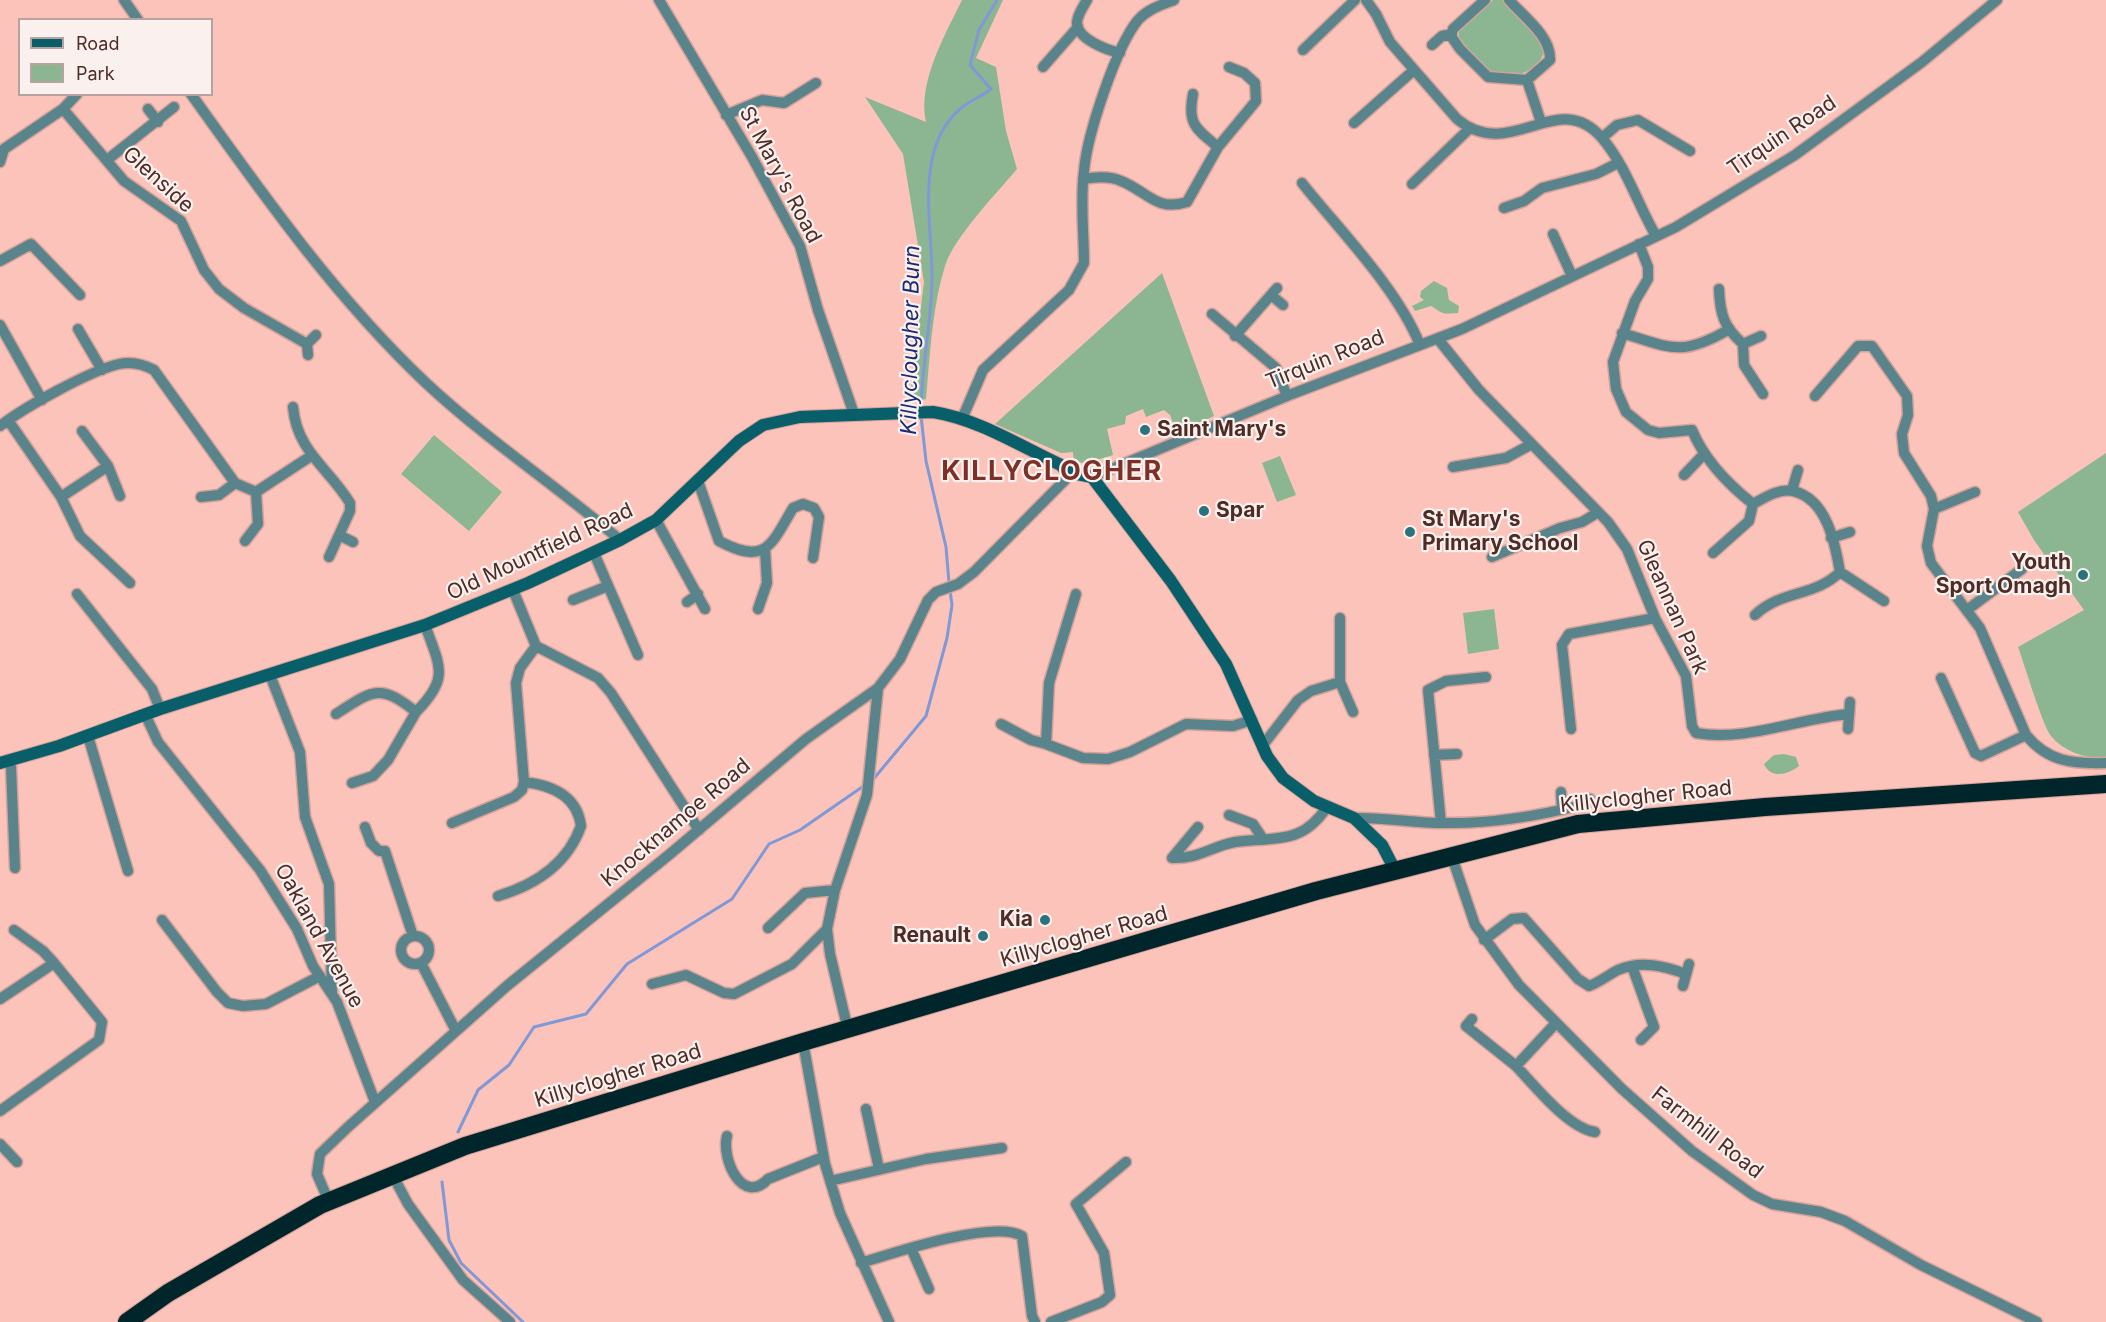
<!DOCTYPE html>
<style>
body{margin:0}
#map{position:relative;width:2106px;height:1322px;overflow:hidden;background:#fbc3ba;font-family:Inter,sans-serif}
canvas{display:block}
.legend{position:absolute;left:18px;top:18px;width:195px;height:78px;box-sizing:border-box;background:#faf1ef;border:2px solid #b6a29f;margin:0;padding:8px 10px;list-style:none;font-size:18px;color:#4f2b26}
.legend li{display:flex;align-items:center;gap:12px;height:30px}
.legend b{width:30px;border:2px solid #b6a29f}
</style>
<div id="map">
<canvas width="2106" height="1322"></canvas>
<ul class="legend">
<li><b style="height:8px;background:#085e69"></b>Road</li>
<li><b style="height:16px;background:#8cb692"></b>Park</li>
</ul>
</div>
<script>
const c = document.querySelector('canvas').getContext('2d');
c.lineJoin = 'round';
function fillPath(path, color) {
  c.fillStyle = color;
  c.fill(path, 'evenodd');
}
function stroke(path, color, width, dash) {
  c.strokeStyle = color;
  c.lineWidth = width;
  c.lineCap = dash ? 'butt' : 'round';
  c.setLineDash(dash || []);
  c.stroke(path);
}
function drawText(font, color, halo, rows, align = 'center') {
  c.font = font + ' Inter,sans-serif';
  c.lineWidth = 4.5;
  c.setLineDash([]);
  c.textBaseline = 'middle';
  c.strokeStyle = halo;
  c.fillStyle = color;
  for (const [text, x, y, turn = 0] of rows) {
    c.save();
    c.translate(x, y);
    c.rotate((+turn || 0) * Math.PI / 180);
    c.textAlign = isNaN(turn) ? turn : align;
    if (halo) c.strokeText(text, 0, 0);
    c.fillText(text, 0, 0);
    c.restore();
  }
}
fillPath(new Path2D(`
 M962 0H1003L976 58 996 67 1006 131 1017 169C997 193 954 237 945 266 932 308 930 356 926 399L909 403 924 282 903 154 865 97 926 122C917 83 945 35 962 0Z
 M1493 0H1503L1542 42C1551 66 1516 81 1496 74 1480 68 1470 51 1459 39V31Z
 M1162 273 1214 416 1177 433 1170 415 1164 410 1146 417 1143 409 1126 416 1125 424 1107 429 1113 455 1087 463 1074 462 1073 452 1061 453 995 424Z
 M1434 281 1447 288 1449 300 1459 306 1458 313C1441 314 1445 315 1431 306L1415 311 1412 306 1424 300 1420 297 1421 291Z
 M434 435 502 492 469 531 401 474Z
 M2106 453V758C2086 759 2064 752 2051 736 2042 724 2025 666 2018 647L2084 610 2034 540 2018 512Z
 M1280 456 1296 495 1277 502 1262 463Z
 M1494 609 1499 649 1468 654 1463 613Z
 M1784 754 1796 757 1799 766C1788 775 1770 779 1764 764L1774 755Z`), '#8cb692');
stroke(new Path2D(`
 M921 409C922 366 931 324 932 280 933 227 913 149 960 109 969 101 981 97 991 89L970 65 979 30 997 0
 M921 416 926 461 946 547 949 583
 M871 782 926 716 947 638 952 605 950 590
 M458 1132 478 1090 509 1065 534 1027 586 1014 627 964 732 899 769 844 800 830 865 785
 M442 1182 449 1240 461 1263 523 1322`), '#8198d7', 3);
const street = new Path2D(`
 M124 0 138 20
 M659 0 752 157 800 246 818 310 854 414
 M1087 0C1083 7 1077 15 1077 23 1077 39 1107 50 1120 53
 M1366 0 1376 14 1390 42 1457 119C1511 164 1558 86 1602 138 1626 166 1638 205 1656 236
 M1485 0 1453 29 1451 36 1460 49 1488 77 1527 80 1550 60C1551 36 1524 17 1509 0
 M1432 45 1442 36 1452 34
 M1303 50 1355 0
 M1043 67 1078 27
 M1527 80 1541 122
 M191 94C264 196 335 297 426 383 487 440 557 486 620 540
 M1193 94C1187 124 1196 129 1218 147
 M63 109 124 181 181 221 204 270 219 289 244 308 307 344 308 355
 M148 109 158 122
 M726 115 762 100 784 103 816 83
 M1354 123 1414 70
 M1602 138 1617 125 1638 120 1690 151
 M107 160 174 107
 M0 162 4 149 63 109 77 94
 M1083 179C1095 177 1110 176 1121 181 1147 191 1156 212 1187 202L1218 147 1256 101 1255 83 1244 73 1229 67
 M1302 183C1341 232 1397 288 1420 345
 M1412 184 1469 129
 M1504 208 1524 201 1542 188 1596 174 1618 163
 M1553 234 1572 276
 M1639 244 1648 267V279L1635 301 1613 362 1616 389 1626 412 1648 430 1659 433 1692 430C1704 459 1729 485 1753 504L1749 521 1713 553
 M0 261 31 244 80 295
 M1719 289C1720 315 1724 327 1743 344L1744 365 1763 394
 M1271 295 1283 305
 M1212 314 1276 368 1287 396
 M0 325 42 400
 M78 329 102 370
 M1622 333C1671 348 1681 357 1728 330
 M1235 336 1277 288
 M1438 339 1479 390 1608 522 1627 549 1655 618 1686 676 1692 726 1696 733C1746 742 1800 718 1849 714
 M307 344 316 335
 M1743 344 1761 336
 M1815 396 1858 346H1872L1907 396 1908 415 1902 434 1904 453 1931 496 1934 509 1927 546 1931 563 1980 628 2026 735C2048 762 2073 764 2106 763
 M293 407C297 452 329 468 350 503V511L329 557
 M962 419 983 370 1069 290 1084 263C1084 233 1080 202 1084 171 1087 135 1116 47 1138 20 1148 9 1161 5 1174 0
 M8 420 61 497 80 536 130 583
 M0 426C25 407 89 371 119 364 132 361 143 364 154 370L235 483 256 492 311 456
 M82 431 108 466 120 496
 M1453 467 1506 458 1530 445
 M1684 475 1704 454
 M1092 477 1292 394 1462 329 1676 227 1795 155 1922 62 1997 0
 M698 481 719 541C766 566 771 545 793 508L803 504 814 508 819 517 813 558
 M1792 490 1798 470
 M61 497 108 466
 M201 497 219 495 235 483
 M1753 504C1764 498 1779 488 1793 491 1827 499 1835 543 1840 572L1884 601
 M1934 509 1975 492
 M656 520 705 609
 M339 535 353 542
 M1831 538 1850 532
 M245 541 258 524 256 492
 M594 553 638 655
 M1492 557 1560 528 1582 522 1597 513
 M77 594 152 689 160 709
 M1076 594 1049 683 1046 744 1083 758 1108 759 1130 752 1186 724 1233 726 1252 720
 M573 600 608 586
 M687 602 698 594
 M758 609 767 583 765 549
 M1967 610 2022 569
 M1755 615C1781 590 1815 597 1840 572
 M1340 618V682L1353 712
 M536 646 598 678 611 693 699 830
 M270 675 300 752 305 817 329 884 332 994
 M1941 678 1975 753 1981 756 2026 735
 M145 714 158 742 260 870 297 929 313 966 337 1002 375 1102
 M336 714C373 690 380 683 416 712 450 678 440 667 425 625
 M1001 724 1031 740 1046 744
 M1571 729 1562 645 1569 634 1655 618
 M1848 729 1850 702
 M88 736 128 871
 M1263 745 1298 700 1311 691 1340 682
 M1434 755 1457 754
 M8 760 11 767 15 868
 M352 783 373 776 388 760 416 712
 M1561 792 1562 810
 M1229 815 1253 824 1263 839
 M1354 818C1384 817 1413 823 1443 823 1491 824 1539 816 1586 804L1590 799
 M452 823 514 797 522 790 524 782 516 683 520 668 536 646 513 590
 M1441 823 1428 690 1446 681 1486 677
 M365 827 371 843 379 851H385L413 936
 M1198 827 1172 858C1199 859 1210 847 1235 842 1254 839 1278 841 1296 834 1310 829 1319 819 1327 807
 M1452 857 1475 925 1519 985 1622 1089 1692 1151 1753 1195 1772 1204 1821 1212 1845 1221 1921 1265 2037 1322
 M498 896C535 885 567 865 581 826 577 795 551 785 524 782
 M162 920 217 992 228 1003 243 1006 266 1004 320 976
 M768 928 805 893 835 890
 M14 930 43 951 54 963
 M401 950a14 14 0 1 1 28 0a14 14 0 1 1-28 0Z
 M1484 940 1512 919 1524 918 1578 979 1589 986C1600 982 1608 975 1618 970 1641 960 1664 966 1686 974
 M421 963 456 1031
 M1632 966 1654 1027 1641 1040
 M652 984 686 975 724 993 734 994 792 964 827 929
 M1683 986 1689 964
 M0 999 54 963 102 1022 99 1040 0 1111
 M1472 1019 1466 1026 1516 1066
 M1556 1023 1516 1066C1535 1086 1568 1128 1595 1132
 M848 1030 830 954 827 929 835 890 867 795 878 688
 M803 1042 825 1164 840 1213 889 1322
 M866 1109 879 1169
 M727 1136C721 1160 743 1206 768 1179L823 1157
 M0 1144 17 1162
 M392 1174 408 1204 463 1280 510 1322
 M830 1181 926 1159 1002 1148
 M329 1202 317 1174 320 1154 348 1127 508 985 670 854 806 739 878 688 900 659 928 600 936 592 958 584 974 572 1065 480 1067 472
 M911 1248 929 1289
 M861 1263C893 1253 994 1219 1022 1236L1032 1316 1035 1322
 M1051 1322 1102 1302 1110 1295 1104 1253 1076 1204 1126 1162`);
const secondary = new Path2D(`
 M0 763 59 746 160 709 425 625 528 583 620 540 656 520 739 441 763 425 800 417 933 412C978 419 1020 446 1061 465L1067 472 1092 477 1171 581 1226 664 1267 756 1283 778 1314 801 1354 818 1382 845 1396 872`);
const highway = new Path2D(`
 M127 1322 168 1293 320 1205 465 1146 803 1042 1316 891 1578 824 1765 807 2106 784`);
stroke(street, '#d5a299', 13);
stroke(secondary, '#d5a299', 14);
stroke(highway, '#d5a299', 20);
stroke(street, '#59848b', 10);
stroke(secondary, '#085e69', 12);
stroke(highway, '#00262b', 18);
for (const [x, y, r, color] of [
 [1145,430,6,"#2a727d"],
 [1204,511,6,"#2a727d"],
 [1410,532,6,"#2a727d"],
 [2083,575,6,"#2a727d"],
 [1045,920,6,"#2a727d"],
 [983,936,6,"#2a727d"]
]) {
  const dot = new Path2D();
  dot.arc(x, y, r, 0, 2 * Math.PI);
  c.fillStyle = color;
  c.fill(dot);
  stroke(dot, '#faf1ef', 2);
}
drawText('21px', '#4f2b26', '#faf1ef', [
 ["Tirquin Road",1782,136,-34],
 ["St Mary's Road",780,175,62],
 ["Glenside",158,180,42],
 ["Tirquin Road",1325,360,-22],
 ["Old Mountfield Road",540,552,-25],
 ["Gleannan Park",1672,607,66],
 ["Killyclogher Road",1646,797,-6],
 ["Knocknamoe Road",676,823,-40],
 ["Oakland Avenue",319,936,61],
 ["Killyclogher Road",1084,937,-16],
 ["Killyclogher Road",618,1076,-17],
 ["Farmhill Road",1707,1133,38]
]);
drawText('bold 21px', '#4f2b26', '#faf1ef', [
 ["Saint Mary's",1157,430],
 ["Spar",1216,511],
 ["St Mary's",1422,520],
 ["Primary School",1422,544],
 ["Youth",2071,563,"right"],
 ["Sport Omagh",2071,587,"right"],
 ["Kia",1033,920,"right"],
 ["Renault",971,936,"right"]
], 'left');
drawText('italic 22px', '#1b2a74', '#faf1ef', [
 ["Killyclougher Burn",911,340,-89]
]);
c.letterSpacing = '1.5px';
drawText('bold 27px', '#7d3028', '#faf1ef', [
 ["KILLYCLOGHER",1052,472]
]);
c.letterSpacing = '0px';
</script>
